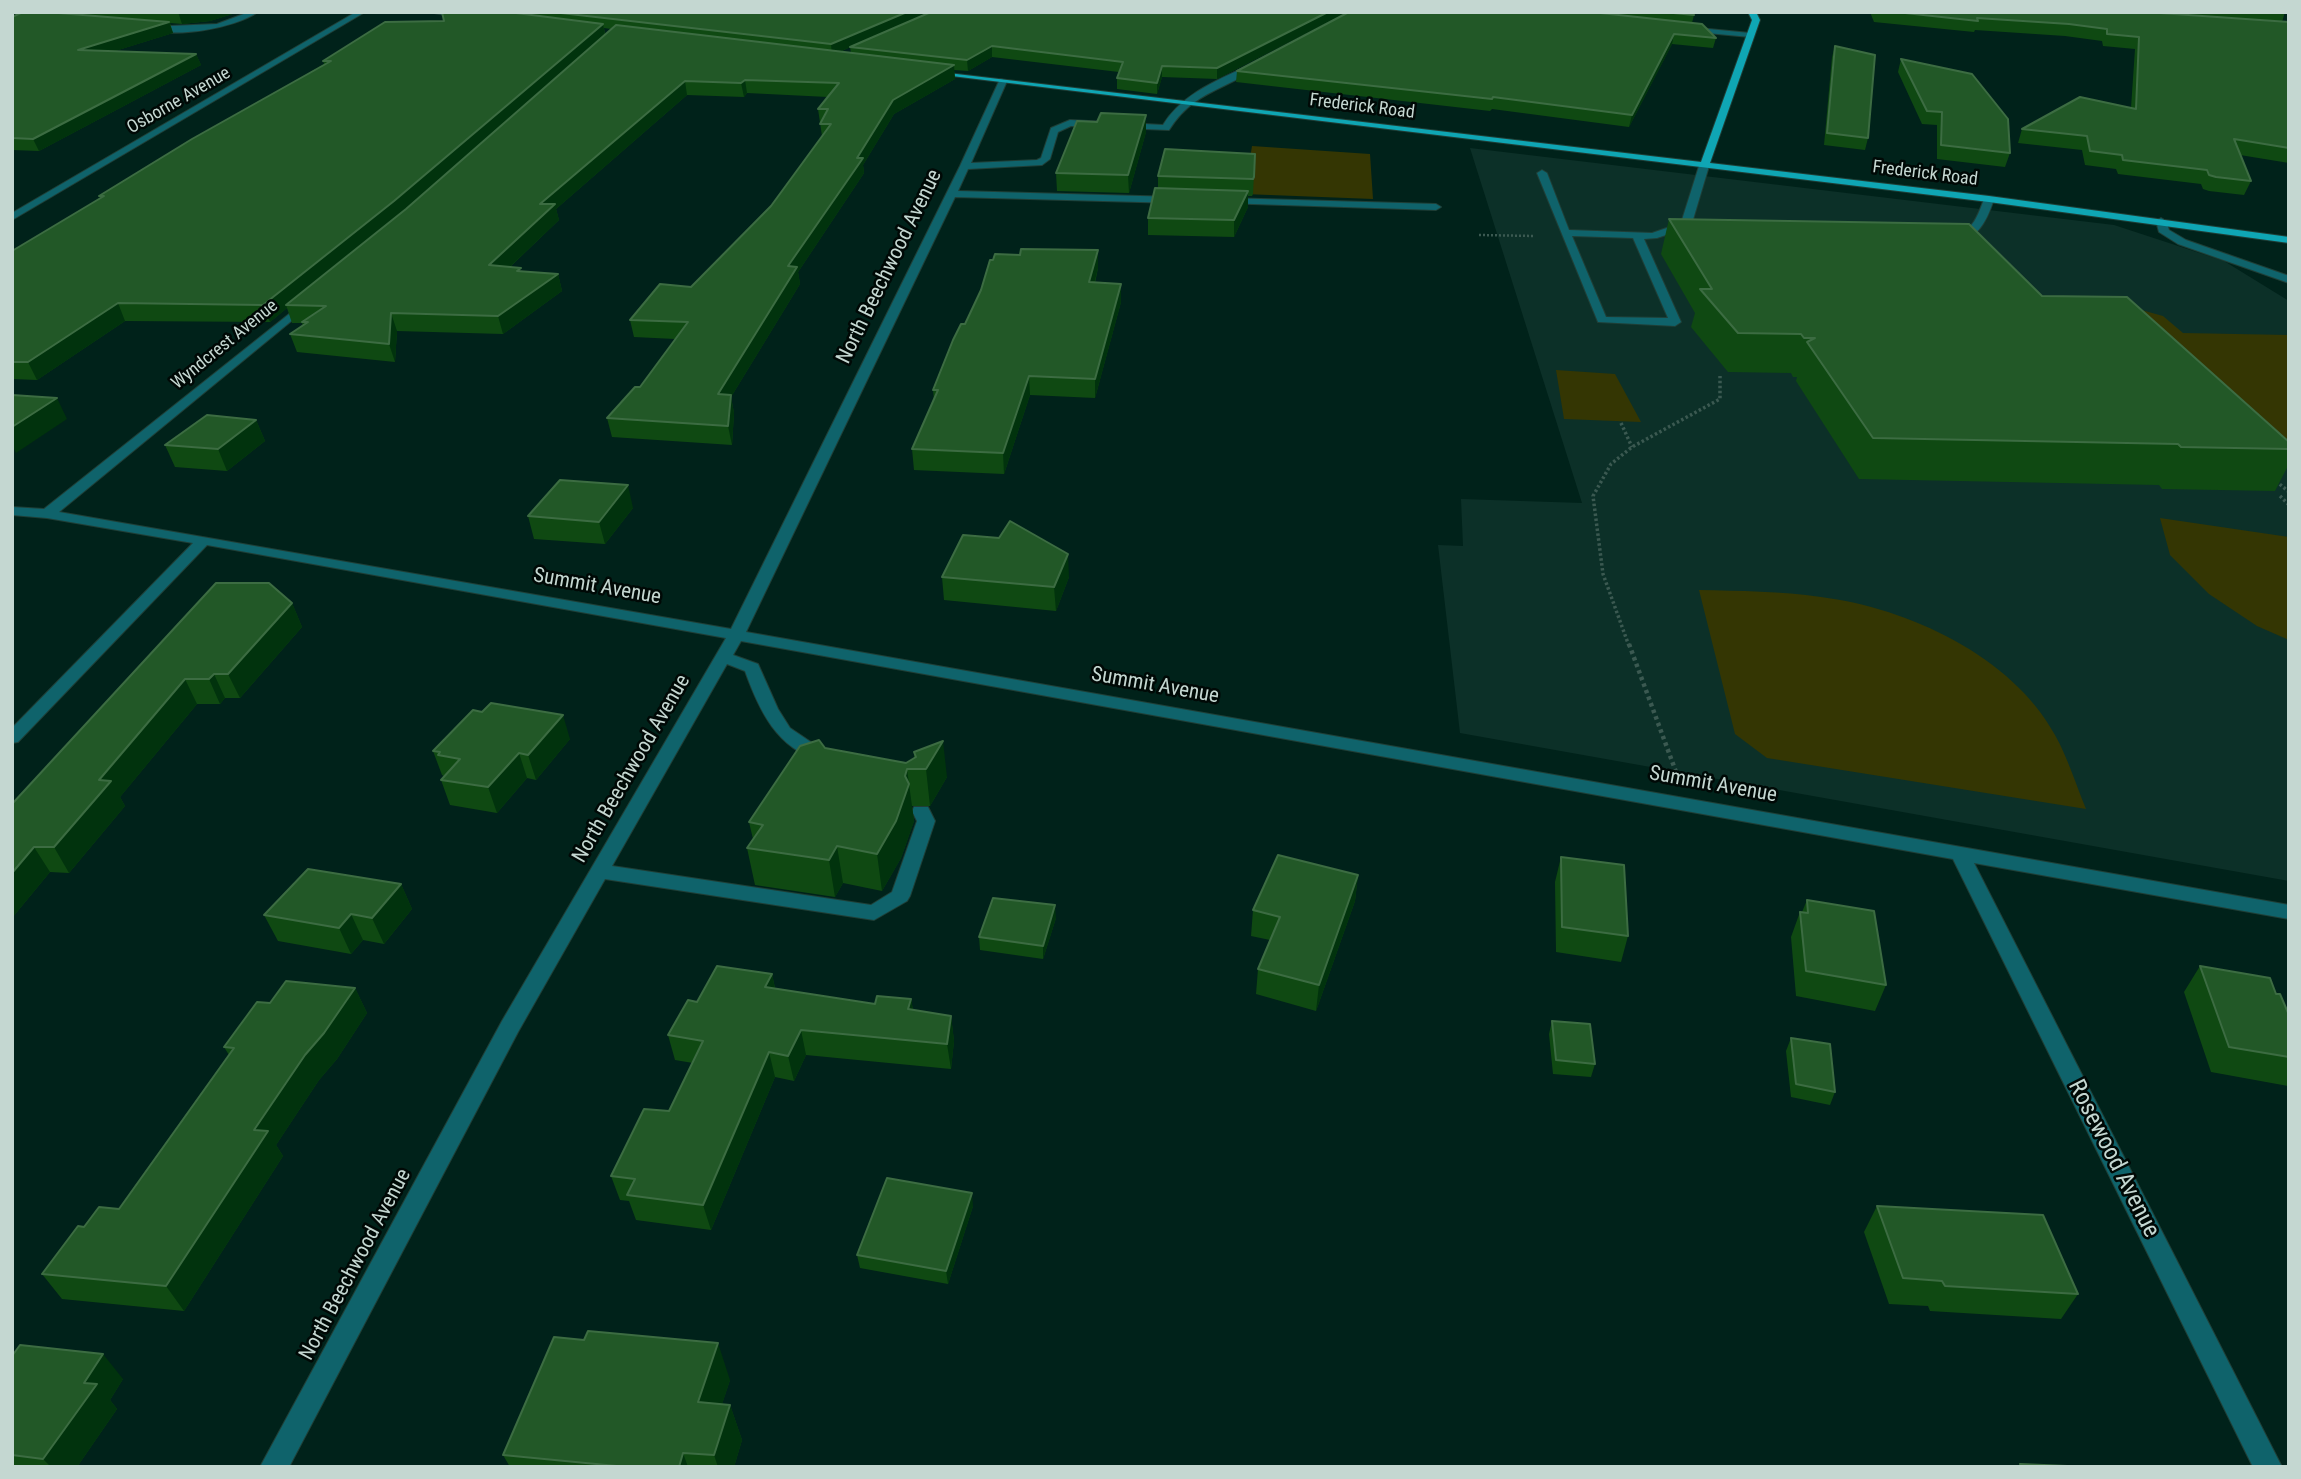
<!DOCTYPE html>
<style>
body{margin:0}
#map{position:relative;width:2301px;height:1479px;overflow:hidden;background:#00221a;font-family:"Roboto Condensed",sans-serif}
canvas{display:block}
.frame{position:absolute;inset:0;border:14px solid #c4d7d1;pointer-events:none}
</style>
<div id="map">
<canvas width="2301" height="1479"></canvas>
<div class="frame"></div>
</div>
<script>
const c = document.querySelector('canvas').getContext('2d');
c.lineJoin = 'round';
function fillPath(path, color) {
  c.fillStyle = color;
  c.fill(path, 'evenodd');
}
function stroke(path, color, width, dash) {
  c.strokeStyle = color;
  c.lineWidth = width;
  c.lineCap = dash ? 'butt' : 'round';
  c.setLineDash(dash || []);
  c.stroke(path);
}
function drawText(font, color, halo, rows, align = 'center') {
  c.font = font + ' "Roboto Condensed",sans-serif';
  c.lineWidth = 5;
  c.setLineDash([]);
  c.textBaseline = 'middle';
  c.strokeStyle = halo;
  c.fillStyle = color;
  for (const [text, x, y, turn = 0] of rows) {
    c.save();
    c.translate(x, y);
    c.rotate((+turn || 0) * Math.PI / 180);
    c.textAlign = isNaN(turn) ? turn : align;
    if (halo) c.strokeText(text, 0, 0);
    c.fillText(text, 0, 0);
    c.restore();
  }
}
fillPath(new Path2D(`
 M1470 148 2114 225 2224 261 2289 301V881L1460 733 1438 545 1463 546 1461 499 1582 503Z`), '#0c3028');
fillPath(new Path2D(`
 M1252 146 1370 154 1373 199 1244 194Z
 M2127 306 2163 316 2183 333 2289 335V452Z
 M1556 370 1615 374 1641 422 1564 419Z
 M2160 518 2289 537V640L2257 626 2209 594 2170 555Z
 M1699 590C1740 591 1781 591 1821 597 1908 608 2012 656 2055 735 2068 758 2076 785 2086 809L1767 758 1735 734Z`), '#343603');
const minor = new Path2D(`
 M249 12H258C235 28 172 40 146 27L217 24Z
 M356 12H365L12 220V213Z
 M1688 27 1750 33 1754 35 1750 37 1685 31Z
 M1254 63 1261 65C1227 90 1194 90 1169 130L1071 126 1058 132 1050 159 1042 165 968 169 958 191 1177 197 1182 200 1177 203 955 197 746 632 2289 905V919L1974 863 2282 1467H2253L1953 859 741 641 733 655 758 664 778 709 790 728 830 755 821 761C777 749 759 710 745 671L727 664 612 866 871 905 892 892 917 821 912 811 914 807H928L935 821 910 896 907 901 874 920 605 879 518 1032 289 1467H260L502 1021 726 638 207 545 18 742 12 743V728L193 543 47 518 12 515V507L44 509 308 299 314 302 312 304 59 512 731 629 960 166 1000 79 1007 81 971 163 1037 160 1041 158 1051 128 1070 120 1163 125C1183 92 1221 79 1254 63Z
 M1704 163 1709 166 1692 223 1708 226V230L1687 228 1657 238 1644 239 1681 322 1675 326 1598 322 1537 173 1542 170 1547 173 1569 230 1652 233 1681 223 1699 166ZM1572 236 1633 238 1668 318 1606 317Z
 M1985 197 1994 199C1987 220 1978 242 1952 240V236C1975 230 1977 216 1985 197Z
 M1226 198 1436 204 1441 207 1436 210 1222 203 1221 201Z
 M2161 218 2166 221 2169 230 2186 240 2289 276V283L2178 244 2159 232 2156 221Z`);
const major = new Path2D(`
 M428 12H452L469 16 465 18Z
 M1748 12H1756L1760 20 1710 163 1989 196 2289 237V243L1989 202 927 73 931 71 1701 162 1752 20Z`);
stroke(minor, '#1f3f37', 2);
stroke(major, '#1f3f37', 2);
stroke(new Path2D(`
 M1479 235 1534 236`), '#3b5951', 2.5, [2, 2]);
stroke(new Path2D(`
 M1621 423 1632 447
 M2276 481 2289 492
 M2280 496 2289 505
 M1629 646 1603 574 1593 496 1611 464 1632 447 1720 399V376`), '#3b5951', 3.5, [2.5, 2.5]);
stroke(new Path2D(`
 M1629 644 1676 772`), '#3b5951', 4.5, [3.5, 3.5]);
fillPath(minor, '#0f636b');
fillPath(major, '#0fa6b4');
fillPath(new Path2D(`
 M23 12H239L210 21 182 24 170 23 173 33 115 51 196 54 201 65 39 151 12 150V17Z
 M442 12H1347L1217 79 1162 77 1157 94 1117 89V78L1119 72 992 57 968 71 954 70 955 79 894 114 863 165 864 173 798 272 800 284 731 397 734 413 732 445 612 437 607 418 640 387 675 339 634 337 630 320 691 287 771 206 822 136 818 109 828 97 747 93 744 97 687 95 556 209 559 220 510 267 522 272 558 274 562 291 503 334 397 331 395 362 297 352 290 334 303 326 302 323H292L287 308 270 322 125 321 37 380 12 379V251L100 198 99 196 324 64 323 61 444 21ZM604 28 611 29 605 34ZM850 47 851 53 840 52Z
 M1349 12H1691L1694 15 1692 23 1716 38 1713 48 1672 44 1629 127 1492 109 1490 111 1236 82 1237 71Z
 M1870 12H2285L2282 22H2289V163L2240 155 2251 181 2244 195 2209 191 2203 189 2201 184 2118 174 2116 169 2085 165 2082 150 2018 143 2022 129 2131 108 2135 49 2103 46 2102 41 2065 36 1975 30 1974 32 1874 22Z
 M1835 46 1868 138 1865 150 1824 145 1832 57Z
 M1901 59 2010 153 2005 167 1937 159V125L1922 124 1898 72Z
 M1097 122 1146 132 1129 193 1057 191 1056 173Z
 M1255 154 1253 194 1252 196H1248V207L1234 237 1148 235V218L1158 188V176Z
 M1669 219 2042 296 2289 442V464L2275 491 2162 489 2159 485 1859 479 1796 381 1797 377H1793L1791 373 1728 372 1691 327 1695 313 1661 254Z
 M1098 250V268L1095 283 1121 284V302L1095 398 1030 395 1004 474 914 470 912 449 934 400 933 390 965 324 1020 255Z
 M256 420 265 441 227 471 175 467 165 445Z
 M633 508 605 544 534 539 528 516Z
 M942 577H1069L1056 611 944 600Z
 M292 603 302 627 240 698H225L220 704H197L120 797 125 806 69 873 50 872 12 918V804Z
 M570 739 536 780 527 778 497 813 450 805 441 780 444 776 442 775 433 751Z
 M825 748 906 763 914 758V752L947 777 930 806H912L914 821 901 858 882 891 843 883 835 897 755 885 747 848 753 839 749 822Z
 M1561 857 1628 936 1621 962 1556 952 1555 882Z
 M1358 875 1355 901 1316 1011 1256 994 1258 969 1270 940 1251 936 1253 910Z
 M401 884 412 909 384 944 363 940 351 954 278 941 264 915Z
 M1807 900 1886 985 1875 1011 1796 996 1791 937 1800 912H1802Z
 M1056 918 1043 959 980 950 979 937Z
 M2200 966 2276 994 2289 1015 2288 1086 2211 1072 2184 992Z
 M772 974 775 988 875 1004 911 999 913 1010 951 1016 954 1041 951 1069 806 1055 794 1081 775 1077 711 1230 636 1220 629 1201 620 1200 611 1176 669 1111 693 1063 675 1060 668 1035 697 1002Z
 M355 988 367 1013 337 1059 319 1080 276 1145 283 1156 184 1311 62 1299 42 1274 84 1227 119 1209 229 1055 224 1047 270 1003Z
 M1552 1021 1595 1064 1591 1077 1553 1074 1549 1034Z
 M1791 1038 1835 1092 1830 1105 1791 1097 1786 1051Z
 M973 1206 948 1284 860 1268 857 1255Z
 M1877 1206 2078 1294 2061 1319 1930 1311 1928 1306 1889 1304 1864 1232Z
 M12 1356 123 1379 110 1400 117 1409 77 1467H12Z
 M730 1380 722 1404 730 1405 742 1440 734 1467H510L503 1455Z`), '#0f4912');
fillPath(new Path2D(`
 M178 12H239L210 21 182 24Z
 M907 12H932L832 55 831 44Z
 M1328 12H1347L1217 79V68Z
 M169 22 173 33 83 61 78 50Z
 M603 24 605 36 399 217 286 305 287 308 270 322 263 305Z
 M1674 34 1672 44 1629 127 1632 115Z
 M992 46V57L968 71 967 60Z
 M196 54 201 65 39 151 33 139Z
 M954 65 955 79 894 114 863 165 864 173 798 272 800 284 731 397 734 413 732 445 728 426 718 394 788 266 893 100Z
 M1162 66V77L1157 94V83Z
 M745 80 747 93 744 97 741 83Z
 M685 81 687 95 556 209 559 220 494 282 489 265 540 204Z
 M1146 115V132L1129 193 1128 175Z
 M1248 191V207L1234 237V220Z
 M1098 250V268L1090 300 1089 282Z
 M558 274 562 291 503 334 498 316Z
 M1121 284V302L1095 398V379Z
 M118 303 125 321 37 380 28 362Z
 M391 313 397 331 395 362 389 344Z
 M1029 376 1030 395 1004 474 1003 453Z
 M57 398 67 419 16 453 12 445V427Z
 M256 420 265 441 227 471 218 449Z
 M628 485 633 508 605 544 599 522Z
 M1068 554 1069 577 1056 611 1054 587Z
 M292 603 302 627 240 698 228 674Z
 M214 674 225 698 220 704 209 679Z
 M185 679 197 704 120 797 125 806 69 873 54 847 99 780Z
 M563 715 570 739 536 780 528 755Z
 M943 741 947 777 930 806 926 769Z
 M519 753 527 778 497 813 488 787Z
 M907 769 914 821 901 858 882 891 877 854Z
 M837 846 843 883 835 897 829 860Z
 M34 847 50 872 12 918V873Z
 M1358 875 1355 901 1316 1011 1319 985Z
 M401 884 412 909 384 944 372 918Z
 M1055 905 1056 918 1043 959V946Z
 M351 914 363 940 351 954 339 928Z
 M772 974 777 999 765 987Z
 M355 988 367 1013 337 1059 319 1080 276 1145 283 1156 184 1311 166 1286 254 1130 305 1055Z
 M911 999 915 1024 908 1009Z
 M951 1016 954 1041 951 1069 947 1044Z
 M801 1030 806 1055 794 1081 788 1056Z
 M769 1052 775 1077 711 1230 703 1205Z
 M972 1193 973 1206 948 1284 946 1271Z
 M718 1343 730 1380 711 1438 698 1402Z
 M103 1354 123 1379 110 1400 117 1409 77 1467H51L43 1459 84 1383Z
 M730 1405 742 1440 734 1467H718L714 1455Z
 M683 1453 688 1467H679Z`), '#01330d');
const building = new Path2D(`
 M23 12H46L169 22 78 50 196 54 33 139 12 138V17Z
 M442 12H508L603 24 394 201 263 305 118 303 28 362H12V251L104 196H99L192 139 331 61H323L385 22 444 21Z
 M552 12H907L831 44Z
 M931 12H1328L1217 68 1162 66 1157 83 1117 78 1123 62 992 46 967 60 850 47Z
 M1349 12H1591L1702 24 1716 38 1674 34 1632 115 1493 97 1492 99 1237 71Z
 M1663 12H1691L1694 15Z
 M1896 12H2145L2289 22V148L2234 139 2251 181 2216 177 2209 175 2207 170 2123 160 2122 155 2090 151 2087 136 2022 129 2080 97 2136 109 2139 37 2107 34V29L2069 24 1977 18 1978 21Z
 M616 25 954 65 893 100 857 158H863L788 266 797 267 718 394 731 395 728 426 607 418 635 387H640L688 322 630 320 660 284 691 287 771 206 831 124H820L828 109H818L839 83 745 80 741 83 685 81 540 204H555L489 265 521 268 517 271 558 274 498 316 391 313 389 344 290 334 308 322H302L326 306 286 305 406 209Z
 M1835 46 1875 55 1868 138 1827 133Z
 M1901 59 1972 74 2008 119 2010 153 1941 145 1942 112 1927 111Z
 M1101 113 1146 115 1128 175 1056 173 1077 121 1097 122Z
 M1165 149 1255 154 1254 177 1253 179 1158 176Z
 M1155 188 1248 191 1234 220 1148 218Z
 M1669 219 1969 224 2042 296 2127 297 2289 442V449L2181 447 2178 444 1873 438 1807 342 1815 338H1804L1801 334 1738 333 1700 289H1712Z
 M1021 249 1098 250 1089 282 1121 284 1095 379 1029 376 1003 453 912 449 938 390H933L953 340 961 324H965L981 290 990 260H993L995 254 1020 255Z
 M12 395 57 398 12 427Z
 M207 415 256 420 218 449 165 445Z
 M560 480 628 485 599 522 528 516Z
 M1010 521 1068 554 1054 587 942 577 963 535 999 538Z
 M216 583H269L292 603 228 674H214L209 679H185L99 780 111 781 54 847H34L12 873V804Z
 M491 703 563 715 528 755 519 753 488 787 441 780 460 759 438 755 440 752 433 751 473 710 482 712Z
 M819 740 825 748 906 763 916 757 914 752 943 741 926 769H907L905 776 909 784 896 821 877 854 837 846 829 860 747 848 763 825 749 822 800 746Z
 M1278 855 1358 875 1319 985 1258 969 1280 917 1253 910Z
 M1561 857 1624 865 1628 936 1562 927Z
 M308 869 401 884 372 918 351 914 339 928 264 915Z
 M993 898 1055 905 1043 946 979 937Z
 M1807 900 1874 911 1886 985 1806 971 1800 912 1808 913Z
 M717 966 772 974 765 987 875 1004 877 996 911 999 908 1009 951 1016 947 1044 801 1030 788 1056 769 1052 703 1205 627 1195 635 1179 611 1176 644 1109 669 1111 703 1041 668 1035 688 1000 697 1002Z
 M2200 966 2270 978 2276 994H2280L2289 1015V1057L2229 1047Z
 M286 981 355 988 324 1033 305 1055 254 1130 268 1131 166 1286 42 1274 78 1226 84 1227 99 1207 119 1209 234 1048 224 1047 257 1002 270 1003Z
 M1552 1021 1590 1024 1595 1064 1556 1060Z
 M1791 1038 1830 1044 1835 1092 1796 1084Z
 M887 1178 972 1193 946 1271 857 1255Z
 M1877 1206 2043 1215 2078 1294 1945 1286 1942 1281 1903 1278Z
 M588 1331 718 1343 698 1402 730 1405 714 1455 683 1453 679 1467H627L503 1455 554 1337 584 1340Z
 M20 1345 103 1354 84 1383 97 1384 43 1459 12 1455V1356Z
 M2020 1464 2091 1467H2021Z`);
fillPath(building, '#225827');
stroke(building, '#3c6c42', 2);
drawText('18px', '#c4d7d1', '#000906', [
 ["Osborne Avenue",179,101,-30],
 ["Frederick Road",1362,107,7],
 ["Frederick Road",1925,174,7],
 ["Wyndcrest Avenue",225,345,-39]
]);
drawText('21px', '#c4d7d1', '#000906', [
 ["North Beechwood Avenue",890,267,-64],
 ["Summit Avenue",597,587,10],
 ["Summit Avenue",1155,686,10],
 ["North Beechwood Avenue",632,769,-60],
 ["Summit Avenue",1713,785,10],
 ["North Beechwood Avenue",356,1265,-62]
]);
drawText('24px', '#c4d7d1', '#000906', [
 ["Rosewood Avenue",2113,1159,63]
]);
</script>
